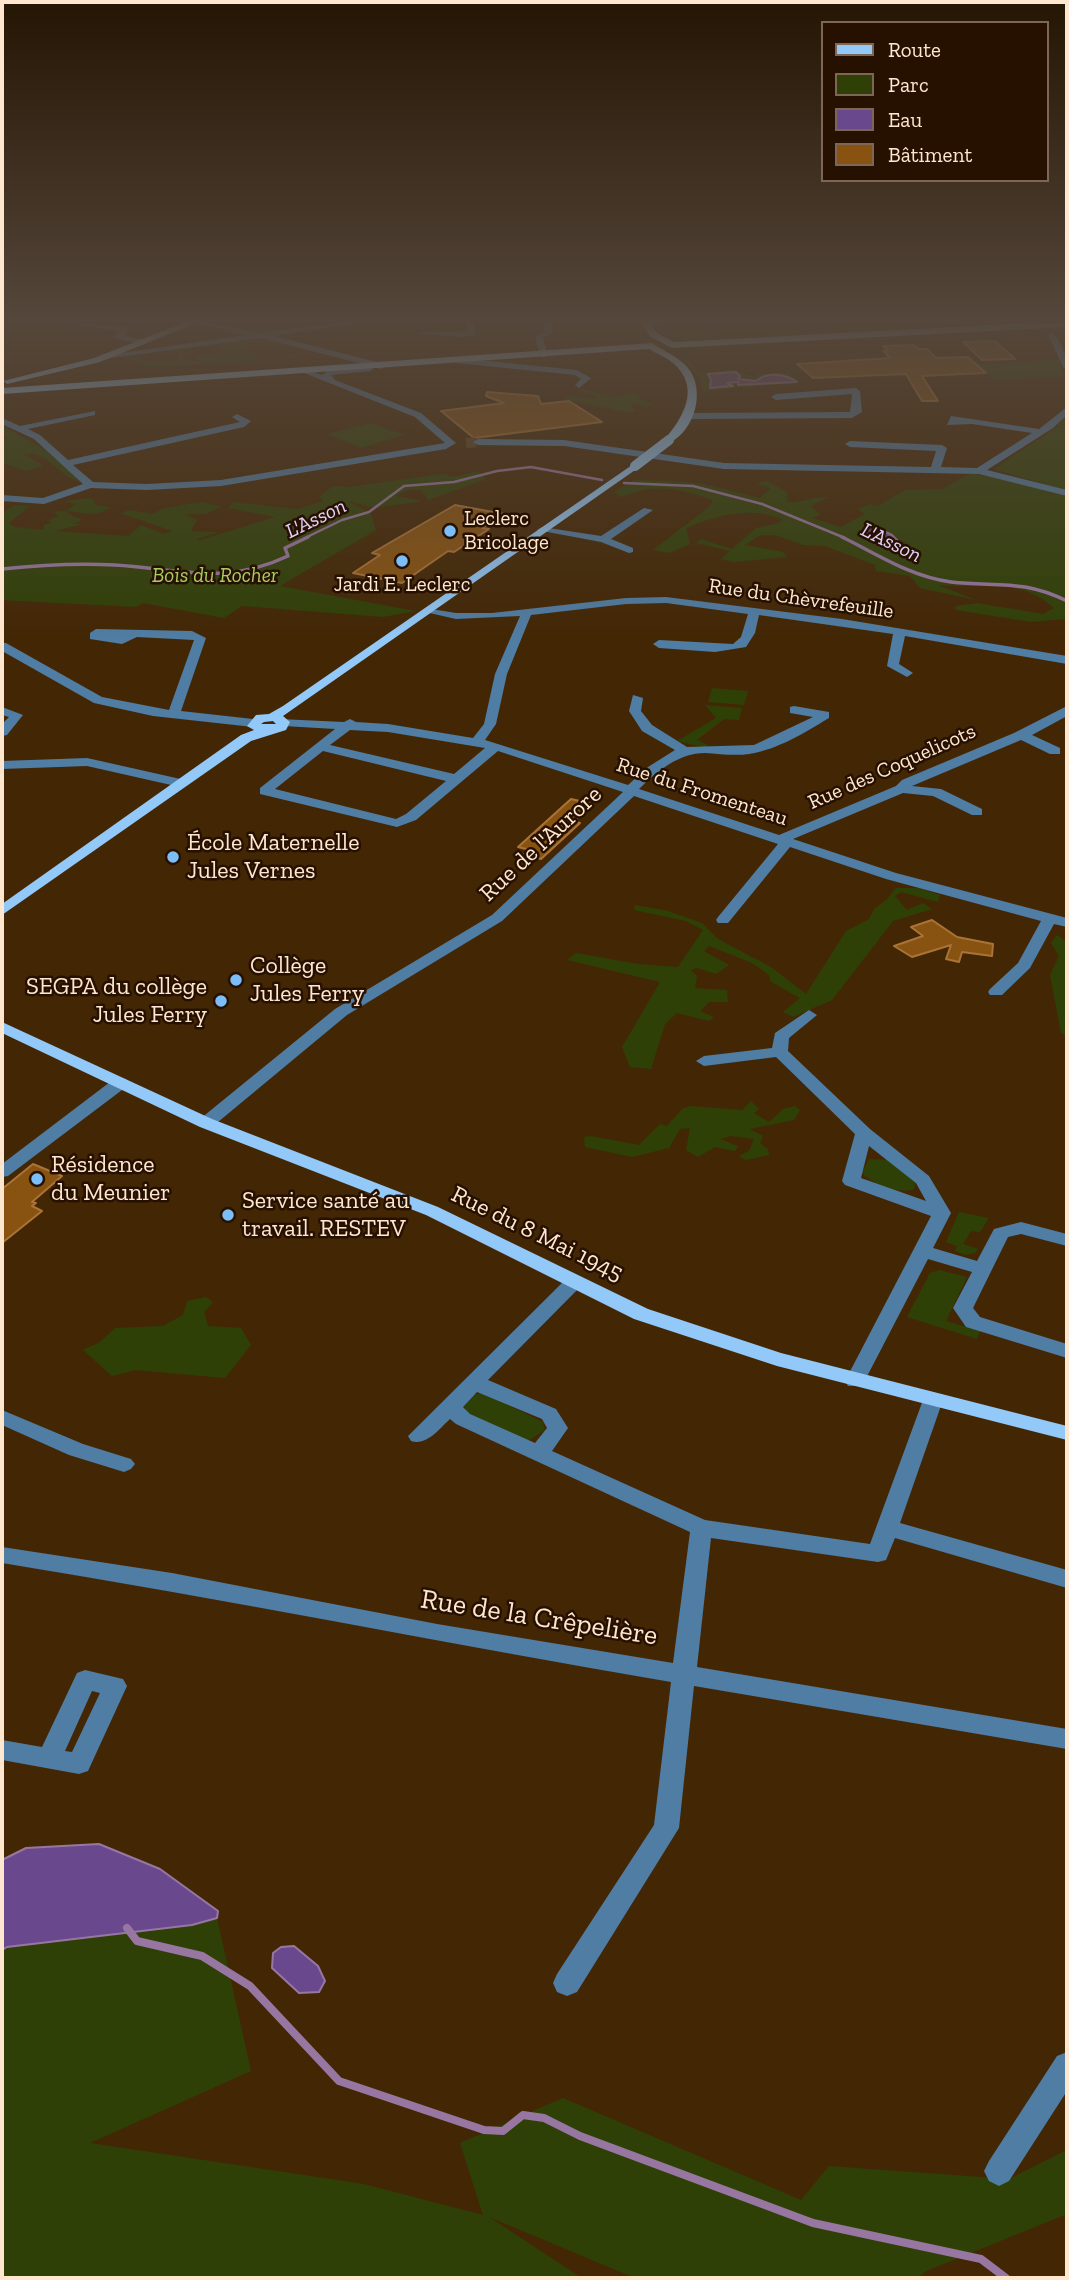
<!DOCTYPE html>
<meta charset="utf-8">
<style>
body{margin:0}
#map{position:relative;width:1069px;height:2280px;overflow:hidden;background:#432705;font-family:"Zilla Slab",serif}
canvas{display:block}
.frame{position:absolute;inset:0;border:4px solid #ffe6cf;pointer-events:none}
.legend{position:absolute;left:821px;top:21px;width:228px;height:161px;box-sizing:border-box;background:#261000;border:2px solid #7d6653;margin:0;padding:9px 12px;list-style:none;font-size:21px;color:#ffe6cf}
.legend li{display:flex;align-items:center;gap:14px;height:35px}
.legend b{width:35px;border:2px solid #7d6653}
</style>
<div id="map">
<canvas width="1069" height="2280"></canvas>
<div class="frame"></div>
<ul class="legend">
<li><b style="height:9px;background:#92c9f9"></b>Route</li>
<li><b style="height:19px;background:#2f4007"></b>Parc</li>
<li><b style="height:19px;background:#6a488d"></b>Eau</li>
<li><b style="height:19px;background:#885311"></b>Bâtiment</li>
</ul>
</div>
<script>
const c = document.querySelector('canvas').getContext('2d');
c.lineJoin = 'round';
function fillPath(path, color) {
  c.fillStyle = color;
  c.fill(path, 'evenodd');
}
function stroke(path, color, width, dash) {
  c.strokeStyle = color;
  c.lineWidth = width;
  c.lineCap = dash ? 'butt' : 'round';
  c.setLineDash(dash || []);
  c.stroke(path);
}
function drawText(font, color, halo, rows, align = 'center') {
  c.font = font + ' "Zilla Slab",serif';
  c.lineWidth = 5;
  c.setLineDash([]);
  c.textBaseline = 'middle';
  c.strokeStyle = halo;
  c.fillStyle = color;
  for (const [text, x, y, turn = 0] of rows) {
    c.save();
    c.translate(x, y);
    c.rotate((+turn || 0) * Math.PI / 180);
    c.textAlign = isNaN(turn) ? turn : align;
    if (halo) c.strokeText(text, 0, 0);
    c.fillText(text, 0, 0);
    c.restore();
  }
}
fillPath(new Path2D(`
 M951 321H1009L852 332 843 326Z
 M835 330 829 334 835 333 685 342 665 335 720 332 722 335 696 341Z
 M262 339 290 345 247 342 246 351H255L257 359 283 358 296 353 292 358 150 367 122 357 136 355 149 362 178 361 180 352H168L182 349 185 361H202L196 360V356L220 355 222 346 215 344Z
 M678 353H682L699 372 733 370 753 377 758 374 788 372 800 382 704 392 697 376Z
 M1059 360 1064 376 995 381 975 364Z
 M584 389 610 397 636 393 641 399 652 404 645 407 634 403 630 406 635 410 631 413 564 399 570 396 597 399 591 393 578 391Z
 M1067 413V491L994 469 1057 427Z
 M371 423 404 435 361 448 327 434Z
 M2 425 45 450 81 482C61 479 47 449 24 454L44 466 26 471 2 463V439L8 438 2 434Z
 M477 471 486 479 428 500 422 490H408L395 496 423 501 373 508 349 501 371 514 376 530 280 586 416 611 383 617 242 606 224 618 143 603 136 607 2 600V514L14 505 30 506 9 523 15 527 44 530V525L51 523 48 520 59 516 53 512 68 510 76 504 64 501 92 498 96 505 110 507C95 520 79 510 63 511L82 520 74 524H83L55 531 128 536 141 525 164 534 172 531 120 513 130 510 153 514 164 508 203 502 221 507 206 514H185L197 520 191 531 220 532 197 539 200 540 275 517 228 508 233 502 298 509 323 501 319 497 333 486 349 487 442 474 454 477Z
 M971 473 1067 493V619L1031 622 956 610 955 606 977 603 1043 614 1054 608C1017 575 982 590 938 585L976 600 920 588 910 576 876 571 875 565 825 546 803 545 775 535H760L745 545 783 552 787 557 734 562 721 559 730 551 696 543 701 539 732 549 756 528 779 523 782 519C751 506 716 515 686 528L690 544 669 553 653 550 710 506 713 500C678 488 656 483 621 497L614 492 634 480 674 481 705 484 760 498 771 488 756 483 767 481 787 492V502C801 503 812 497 828 497L811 506 821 515 812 518 841 527 864 514 858 509 870 504 878 506 905 490 942 489ZM867 521 908 544V549L878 547 863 537 861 530 872 525Z
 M712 688 748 691 744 705 708 702Z
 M705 705 742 708 739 720 724 719 697 740 708 745 707 748 677 741 716 718Z
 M896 888H919L940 895 938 902 901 892 895 896 907 910 923 903 932 909 893 921 832 1000 793 1017 783 1012 800 998 771 982 769 975 752 963 709 946 704 951 729 965 716 974 697 968 691 970 697 976 695 988 727 990 728 1002H709L700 1011 714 1017 709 1021 677 1013 665 1024 651 1069 630 1067 622 1047 660 982 567 960 576 953 638 964 678 967 703 930 686 921 634 910 635 905 668 911 702 923 718 939 771 967 806 994 846 931 869 919 874 909 886 900Z
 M1057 935 1067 942V1036L1061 1033 1050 975 1059 956 1051 943Z
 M751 1101 759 1109 754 1113 769 1122 783 1109 795 1106 800 1110 794 1120 750 1129 763 1136 760 1143 768 1149 769 1155 745 1160 739 1156 749 1151 754 1139 731 1136 720 1139 738 1146 735 1151 715 1147 698 1157 686 1150 690 1128 680 1129 669 1148 632 1157 585 1147 584 1137 591 1136 639 1145 660 1124 667 1126 682 1109 690 1106 742 1110Z
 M869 1159 891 1160 916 1180 914 1189C896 1194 876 1186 862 1173Z
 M959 1212 989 1218 980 1232 971 1231 963 1244 978 1249 975 1253 965 1255 955 1251 957 1246 946 1242Z
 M939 1270 967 1277 946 1321 980 1331 977 1339 907 1317 930 1273Z
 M206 1297 213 1302 204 1312 208 1326 241 1328 251 1345 225 1378 135 1370 112 1376 83 1350 100 1342 115 1328 163 1326 183 1315 187 1301Z
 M483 1393 543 1422 545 1430 528 1441 467 1413 463 1404 473 1395Z
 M217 1918 251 2071 90 2143 364 2184 483 2215 460 2143 563 2098 801 2200 829 2166 1009 2179 1067 2150V2214L924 2272 920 2278H635L489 2217 582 2278H2V1950L7 1947 192 1925Z`), '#2f4007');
const water = new Path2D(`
 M736 372 740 376 738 379 756 381C767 371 786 374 797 382L738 385V382L727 383 733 386 710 388 711 380 708 374Z
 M873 526 892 535 905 548C889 551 870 546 863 530Z
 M99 1844 160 1869 218 1911 217 1918 192 1925 7 1947 2 1950V1860L26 1848Z
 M294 1946 318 1966 325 1981 319 1992 299 1993 272 1968 273 1953 281 1947Z`);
fillPath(water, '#6a488d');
stroke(water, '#9777a1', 2);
stroke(new Path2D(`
 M624 483 693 486 762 504 845 538
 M305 538 342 520 369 512 404 486 454 482 497 471 531 467 602 480`), '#9777a1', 2.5);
stroke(new Path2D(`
 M842 537C877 554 911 577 951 582 997 587 1022 579 1067 601
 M2 569C39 565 77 563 115 565 180 569 225 586 288 556L285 548 308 537`), '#9777a1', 3.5);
stroke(new Path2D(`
 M127 1928 137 1941 202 1956 250 1986 339 2081 484 2130 503 2131 523 2115 544 2118 580 2136 813 2223 981 2259 1006 2278`), '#9777a1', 8);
const building = new Path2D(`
 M995 341 1015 359 982 360 963 342Z
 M914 345 918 349H927L936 358 968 357 986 373 922 376 938 401H922L906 374 813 378 797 364 890 358 883 351H888L883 346Z
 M487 392 538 396 541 404 569 401 602 422 474 438 441 411 504 403 486 396Z
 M455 505 504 514 482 528 489 529 454 552 448 551 402 583 353 573 380 555 372 553Z
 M571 799 593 804 574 821 580 823 541 859 524 854 530 850 518 847Z
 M932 920 957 937 993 944 992 956 962 952 959 962 946 959 951 945 912 957 894 946 923 936 911 927Z
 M33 1164 62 1176 32 1202 36 1203 32 1206 42 1211 2 1243V1189Z`);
fillPath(building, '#885311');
stroke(building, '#aa7337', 2);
stroke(new Path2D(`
 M466 443 478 442`), '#5f4423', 10, [10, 4.5]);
fillPath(new Path2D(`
 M45 321 126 327 130 329 124 335 148 342 144 345 114 338 119 331Z
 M183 321H202L261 333 349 321H375L274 336 385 364 382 369 374 367 371 371 331 375 335 380 421 413 456 443 446 449 221 486 147 490 91 488 44 504 2 501V495L43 498 83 484 34 439 2 424V418L20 426 95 411V415L28 429 40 435 68 460 240 422 232 417 237 414 251 421 244 427 73 465 93 482 147 484 221 480 445 443 415 417 299 371 303 368 322 375 329 370 370 366 261 338 111 358 107 355 246 335Z
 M465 321H473L475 335 465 337 419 334 423 332H468Z
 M542 321H550L553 332 543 338 548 355 544 358 540 355 535 337 545 331Z
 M646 321H695L642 326V322Z
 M713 321H768L764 323Z
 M1052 333C1062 340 1067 357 1067 370L1063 367 1048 335Z
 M459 358 577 370 591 378 579 388 575 385 581 379 575 375 456 363Z
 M856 388 860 391 862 412 852 418 690 419 685 416 690 413 850 412 852 394 776 400 771 397 776 394Z
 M1067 407V415L1053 428 987 470 1067 490V496L979 474 724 469 564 446 478 445 473 442 478 439 564 440 724 463 931 467 936 451 850 447 845 444 850 441 942 445 947 448 941 467 977 468 1032 433 972 424 947 425 951 416 1039 429Z
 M644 508 653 510 611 539 633 548V552L629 553 601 542 537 530 542 527 601 536Z
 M666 597 842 619 1067 656V664L905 636 899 664 913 673 907 677 887 666 893 634 759 615 755 633 746 647 715 652 659 648 653 644 659 640 733 644 741 637 748 614 666 603 626 604 531 615 507 674 496 724 485 740 628 785 648 767 675 750 642 731 629 711 633 695 643 698 641 711 652 725 687 747 754 745 813 717 790 713V707L794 706 829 712V718C804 733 779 749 749 754 735 756 720 754 705 753 679 753 657 771 639 789L779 835 896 786 902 780 1014 733 1067 706V716L1032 735 1060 748V754H1050L1021 740 912 786 941 789 982 809V815H972L933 796 903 793 793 839 896 873 1067 918V927L1054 924 1030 968 1002 995H990L988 992 990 989 1018 963 1041 921 886 879 790 847 728 923H718L716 920 718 917 778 844 634 796 502 921 347 1015 212 1127H200L197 1123 200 1119 335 1009 492 915 623 792 498 751 416 820 397 827 260 794V788L335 729 284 726 279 725V719L344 722 350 719 356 722 388 724 473 738 484 724 495 674 520 616 456 619 425 612V608L456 613H492L626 598ZM350 730 388 732 485 748 454 774 330 745ZM323 751 446 781 406 814 396 819 275 789Z
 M96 629 192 631 206 638 181 711 253 719 259 723 253 727 153 716 94 703 2 651V643H6L102 697 169 710 194 640 137 637 122 644 90 639V633Z
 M2 707 23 715 7 735 2 736V724L9 717 2 715Z
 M87 758 185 780 187 783 180 787 87 766 2 769V761Z
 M809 1010 817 1015 789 1038 788 1051 870 1129 929 1176 951 1213 933 1248 977 1261 994 1229 1021 1222 1067 1234V1246L1021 1234 1008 1237 973 1308 980 1317 1067 1344V1358L966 1327 953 1308 972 1272 928 1259 862 1386H848L845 1381 931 1216 845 1185 842 1181 855 1134 776 1057 704 1066 696 1061 704 1056 772 1048 775 1033ZM869 1146 916 1183 926 1201 861 1178Z
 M120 1078 126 1079 128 1083 126 1087 8 1176 2 1177V1164L114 1079Z
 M573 1277 580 1279 583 1283 580 1287 488 1380 556 1409 568 1428 552 1451 705 1520 870 1544 923 1400 926 1395H940L943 1400 900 1523 1067 1570V1588L895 1538 886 1560 878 1562 711 1538 697 1667 1067 1729V1749L694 1686 679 1828 577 1992 567 1996 557 1992 553 1983 557 1974 654 1825 671 1682C448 1644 226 1599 2 1563V1547L172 1573 437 1624 673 1663 690 1532 456 1424 450 1419C439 1429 427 1446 411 1441L408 1436 566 1279ZM477 1392 542 1419 547 1428 535 1443 470 1414 463 1407Z
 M2 1410 83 1444 131 1459 135 1464 131 1469 124 1472 69 1455 2 1425Z
 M85 1670 123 1679 127 1686 88 1771 79 1774 2 1760V1740L42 1747 77 1673ZM92 1691 100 1693 72 1752 65 1751Z
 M1067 2052V2091L1009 2181 999 2186 989 2181 984 2171 989 2161 1057 2056Z`), '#507da4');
fillPath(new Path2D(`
 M188 321H201L100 362 7 384 3 381 94 358Z
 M639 321H648L657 333 674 342 1028 323 1026 321 1048 324 1067 321V327L672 348 651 337Z
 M652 343C663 351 678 356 688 368 706 390 695 431 669 443L664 440C684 417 701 387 673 363 666 357 657 354 649 349L2 394V388Z
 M635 463 638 464V468L283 716 290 722 286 730 251 741 2 915V904L241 735 254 730 247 726 256 715 269 714 283 706ZM273 721 276 724H261L264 722Z
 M2 1022 212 1119 438 1207 648 1309 781 1353 1067 1426V1440L777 1366 634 1319 426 1215 200 1127 2 1033Z`), '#92c9f9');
stroke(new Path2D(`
 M635 466 669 440`), '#92c9f9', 10);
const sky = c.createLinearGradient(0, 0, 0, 641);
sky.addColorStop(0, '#251503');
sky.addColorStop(0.5, '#55473b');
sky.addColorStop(1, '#55473b00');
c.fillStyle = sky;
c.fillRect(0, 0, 1069, 641);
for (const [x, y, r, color] of [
 [450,531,7,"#7bbef8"],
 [402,561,7,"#7bbef8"],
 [173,857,7,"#7bbef8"],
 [236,980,7,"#7bbef8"],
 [221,1001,7,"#7bbef8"],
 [37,1179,7,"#7bbef8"],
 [228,1215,7,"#7bbef8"]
]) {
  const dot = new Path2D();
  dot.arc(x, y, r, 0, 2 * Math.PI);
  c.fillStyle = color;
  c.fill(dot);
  stroke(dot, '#261000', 2.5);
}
drawText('italic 21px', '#e3d2fa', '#261000', [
 ["L'Asson",316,519,-26],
 ["L'Asson",891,543,26]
]);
drawText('21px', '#ffe6cf', '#261000', [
 ["Leclerc",464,519],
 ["Bricolage",464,543],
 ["Jardi E. Leclerc",402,585,"center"]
], 'left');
drawText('italic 21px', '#a8ce61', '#261000', [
 ["Bois du Rocher",215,576]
]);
drawText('21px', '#ffe6cf', '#261000', [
 ["Rue du Chèvrefeuille",801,599,8],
 ["Rue des Coquelicots",892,767,-24],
 ["Rue du Fromenteau",702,792,18]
]);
drawText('24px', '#ffe6cf', '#261000', [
 ["École Maternelle",187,843],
 ["Jules Vernes",187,871],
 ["Collège",250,966],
 ["Jules Ferry",250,994],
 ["SEGPA du collège",207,987,"right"],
 ["Jules Ferry",207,1015,"right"],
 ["Résidence",51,1165],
 ["du Meunier",51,1193],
 ["Service santé au",242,1201],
 ["travail. RESTEV",242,1229]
], 'left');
drawText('24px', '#ffe6cf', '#261000', [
 ["Rue de l'Aurore",541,844,-43],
 ["Rue du 8 Mai 1945",537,1234,26]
]);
drawText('28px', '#ffe6cf', '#261000', [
 ["Rue de la Crêpelière",539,1618,9]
]);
</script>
